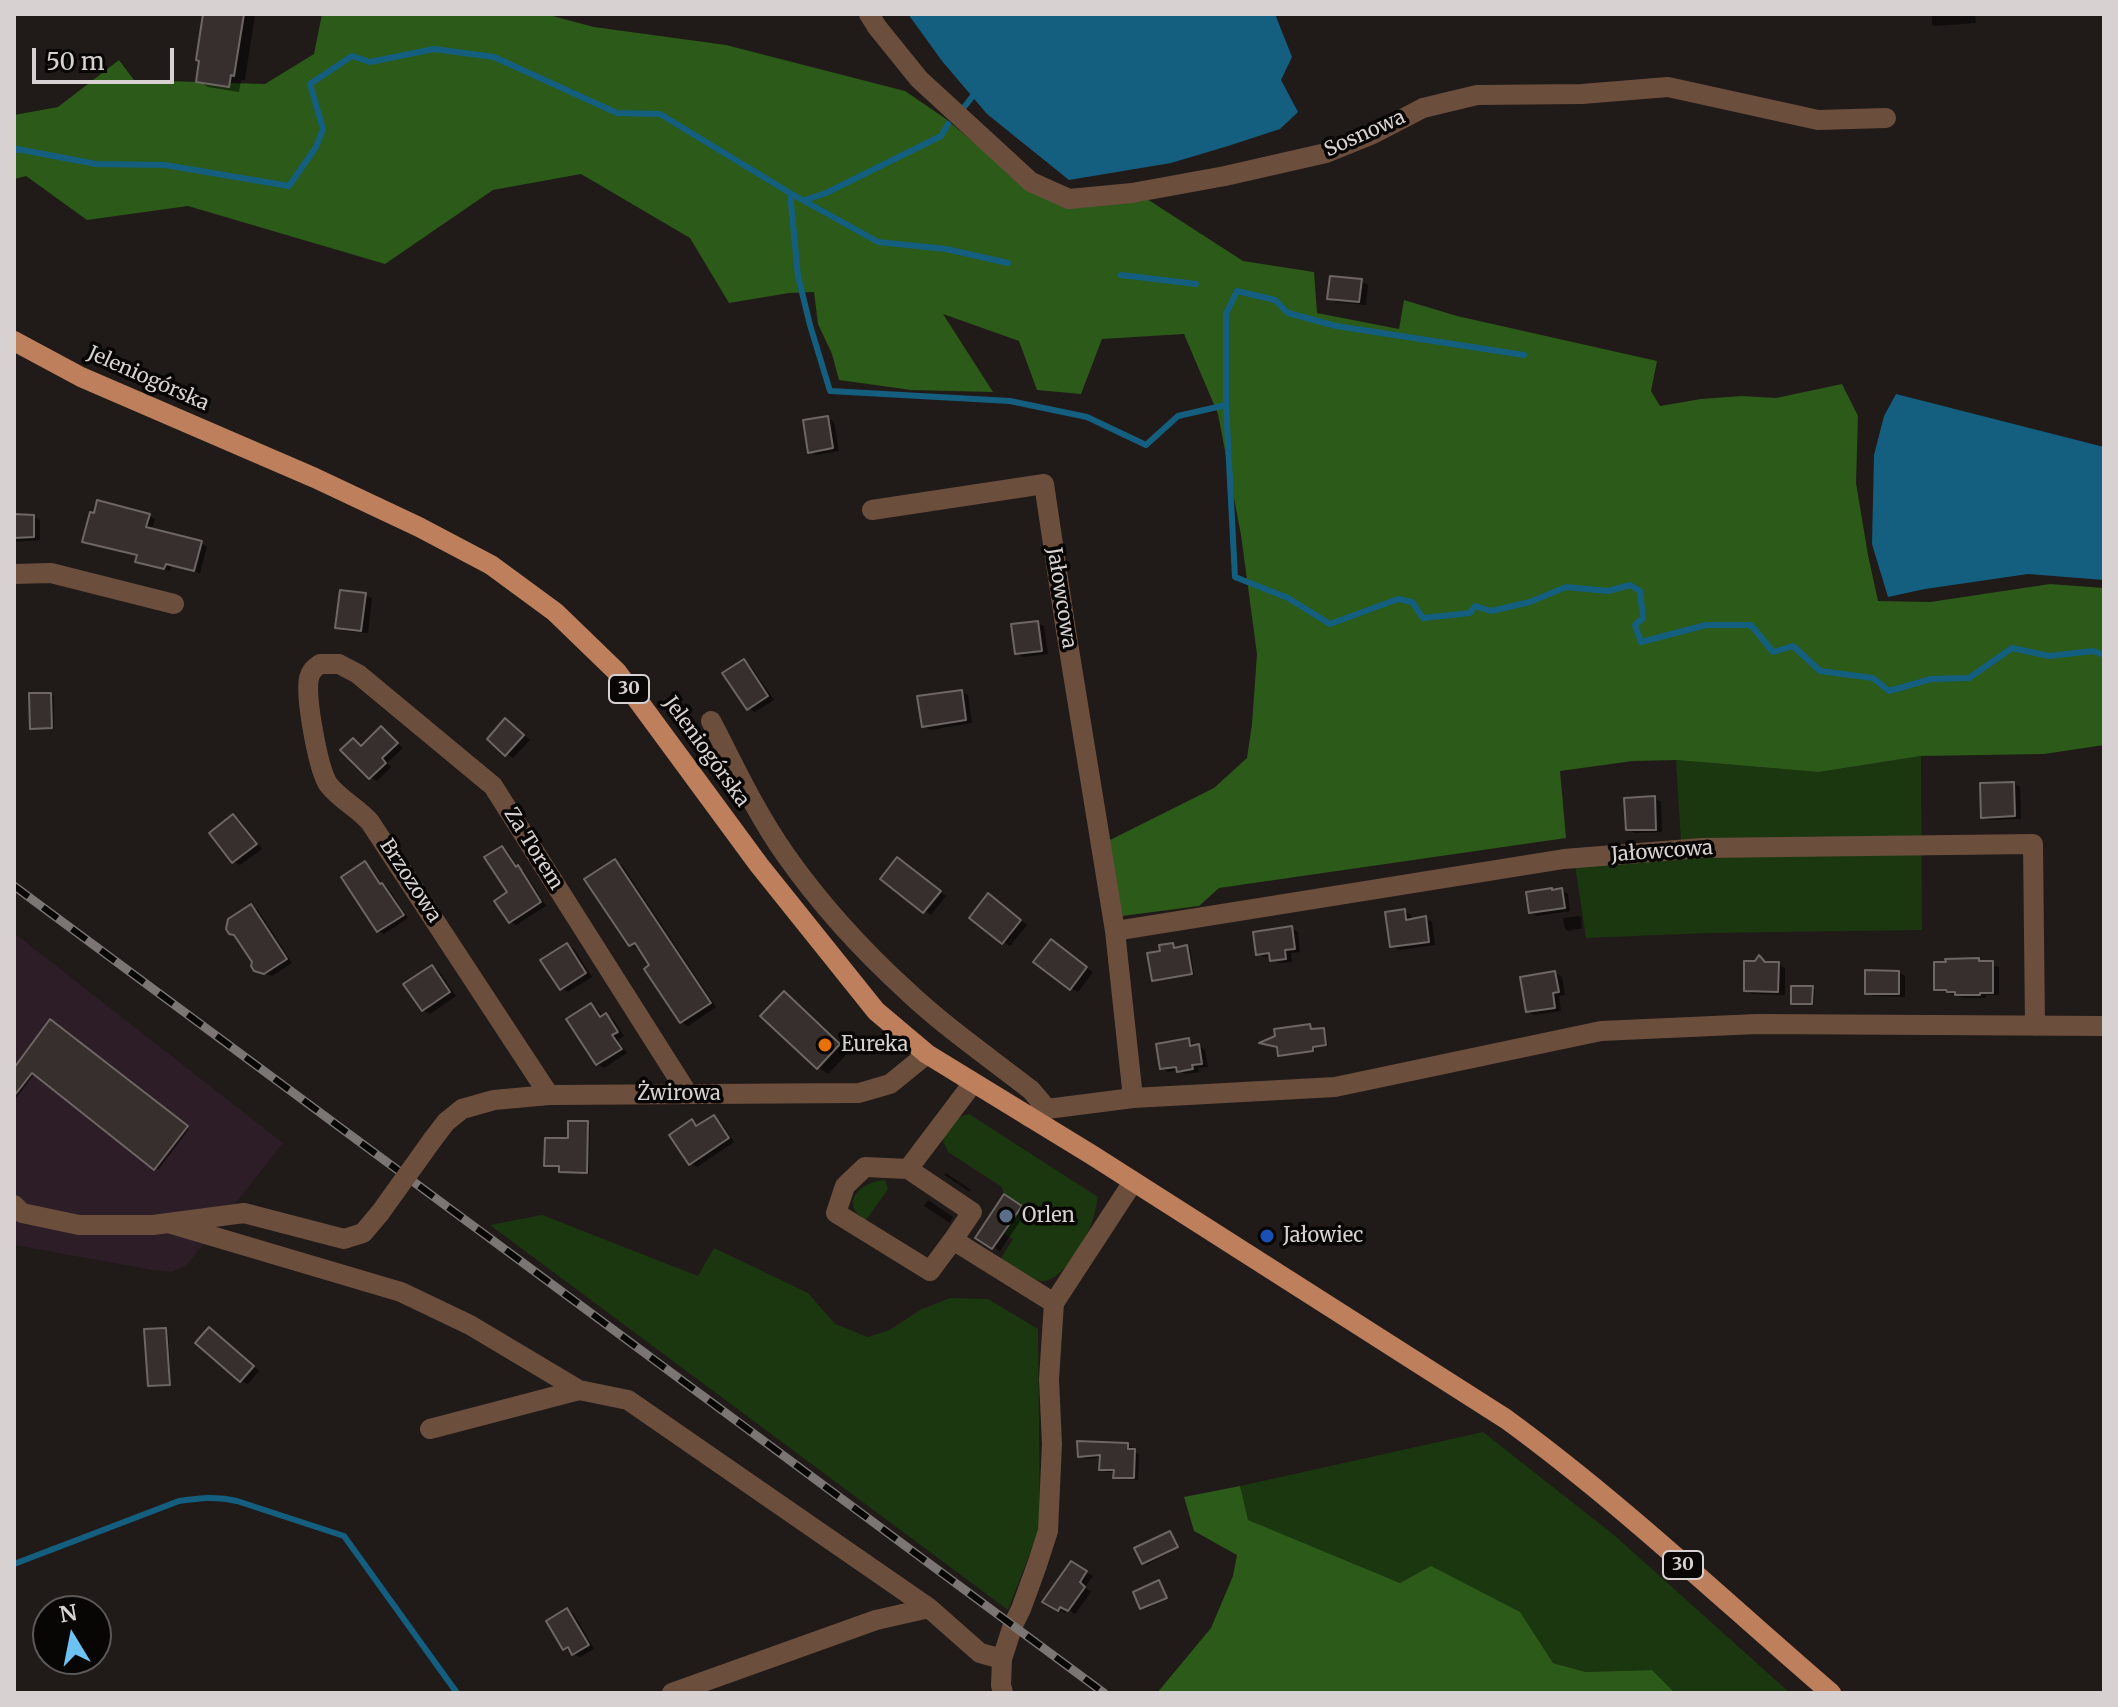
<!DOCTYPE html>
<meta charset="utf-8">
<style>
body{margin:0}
#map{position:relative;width:2118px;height:1707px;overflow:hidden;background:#201a18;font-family:Merriweather,serif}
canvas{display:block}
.frame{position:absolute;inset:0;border:16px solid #d7d2d1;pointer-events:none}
.north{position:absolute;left:32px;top:1595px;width:80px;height:80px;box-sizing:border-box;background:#080605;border:2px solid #5b5857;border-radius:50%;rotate:350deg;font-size:22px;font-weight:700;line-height:32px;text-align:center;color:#d7d2d1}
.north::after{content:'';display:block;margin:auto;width:28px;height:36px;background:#6dc2f3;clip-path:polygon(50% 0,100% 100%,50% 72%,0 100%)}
.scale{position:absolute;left:32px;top:48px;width:142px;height:36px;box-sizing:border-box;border:4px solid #d7d2d1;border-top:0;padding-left:10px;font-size:24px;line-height:28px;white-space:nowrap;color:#d7d2d1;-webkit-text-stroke:6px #080605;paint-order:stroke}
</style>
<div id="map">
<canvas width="2118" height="1707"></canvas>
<div class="frame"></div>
<div class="north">N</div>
<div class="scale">50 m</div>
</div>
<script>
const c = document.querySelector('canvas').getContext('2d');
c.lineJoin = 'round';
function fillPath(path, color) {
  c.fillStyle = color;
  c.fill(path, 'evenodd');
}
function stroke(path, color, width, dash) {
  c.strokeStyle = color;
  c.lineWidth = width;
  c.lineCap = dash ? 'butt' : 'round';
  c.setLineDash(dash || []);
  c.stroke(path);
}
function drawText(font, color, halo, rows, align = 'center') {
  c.font = font + ' Merriweather,serif';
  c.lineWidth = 7;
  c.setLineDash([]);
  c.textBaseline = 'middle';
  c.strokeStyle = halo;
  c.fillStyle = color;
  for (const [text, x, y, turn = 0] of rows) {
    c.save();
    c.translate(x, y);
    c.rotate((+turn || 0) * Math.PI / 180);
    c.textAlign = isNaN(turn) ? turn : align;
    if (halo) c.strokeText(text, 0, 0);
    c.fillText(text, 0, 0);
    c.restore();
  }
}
fillPath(new Path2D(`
 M14 933 283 1143 186 1266 172 1272 152 1270 14 1245Z`), '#2c1d27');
fillPath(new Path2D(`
 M1921 756 1922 930 1708 933 1586 938 1575 865 1682 859 1676 760 1819 772Z
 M969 1114 1098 1197C1096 1205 1095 1214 1092 1222 1086 1239 1061 1285 1040 1281 1027 1278 1012 1265 1001 1258L1013 1239 1003 1233 1021 1206 1004 1194 1002 1187 948 1152 942 1139C949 1127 954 1117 969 1114Z
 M885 1180 888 1189 866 1220C837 1203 862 1181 885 1180Z
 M542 1215 698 1276 714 1248 808 1293 835 1324 868 1337 890 1330 920 1310 950 1298 988 1299 1038 1329 1040 1528 1008 1610 490 1225Z
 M1483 1432 1614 1535 1790 1693H1675L1652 1670 1586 1672 1553 1663 1519 1612 1400 1583 1247 1520 1240 1486Z`), '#1b3710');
fillPath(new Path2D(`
 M322 14H545L594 27 726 45 905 91 946 119 1029 189 1147 199 1243 261 1314 272 1317 313 1399 329 1404 300 1457 316 1657 361 1651 391 1660 406 1701 399 1741 396 1776 398 1842 384 1858 416 1856 483 1868 555 1878 601 1930 602 2050 584 2104 588V745L2044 754 1921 756 1819 772 1676 760 1633 761 1560 771 1566 838 1219 888 1199 906 1122 916 1108 841 1214 788 1247 758 1252 724 1257 654 1241 535 1218 414 1184 334 1102 339 1081 394 1037 390 1019 341 943 314 993 392 911 390 839 380 832 354 818 324 814 292 789 293 729 303 690 238 581 174 493 190 385 264 188 206 87 220 26 176 14 179V115L58 107 119 60 134 80 265 84 314 54Z
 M1240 1486 1248 1520 1400 1583 1431 1566 1520 1612 1553 1663 1586 1672 1652 1670 1675 1693H1157L1211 1628 1233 1576 1237 1555 1194 1531 1184 1497Z`), '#2b5a19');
fillPath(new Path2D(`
 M908 14H1275L1292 57 1281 80 1298 112 1280 129 1228 146 1171 163 1069 180 987 114 942 61Z
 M1896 394 2104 447V580L2028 574 1925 589 1888 597 1872 544 1874 455 1884 416Z`), '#145f80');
fillPath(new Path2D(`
 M205 14H255L245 80H241L239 92 208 87 198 81Z
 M1932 14H1975L1976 23 1935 26 1932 25Z
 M1361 281 1368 285 1366 305 1336 302 1330 298Z
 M828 418 834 422 839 451 816 455 810 451Z
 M14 516 33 517 40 520V540L14 542Z
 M95 516H149L155 519 151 531 201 543 207 547 200 573 172 566 170 571 143 564 139 556 91 544Z
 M365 595 372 598 368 633 344 631 338 627Z
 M1037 623 1044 626 1048 654 1023 657 1016 653Z
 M744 661 750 665 774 700 755 712 748 708Z
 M961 692 968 695 972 723 930 730 923 726Z
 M51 695 54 696V729H34L32 728Z
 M506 720 530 740 513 758 507 754Z
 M381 729 403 748 387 763 391 767 377 781 371 777 353 740 363 747Z
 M2014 784 2020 787 2021 819 1989 820 1983 816Z
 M1654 798 1661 802 1662 832 1635 833 1628 829Z
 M234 816 240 820 262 849 240 865 234 862Z
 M502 848 508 851 518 868 524 871 546 906 516 925 510 921V893Z
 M615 861 622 865 716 1007 688 1026 682 1022 640 947 637 949 630 945Z
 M365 864 371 867 383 885 388 888 408 918 384 934 378 931Z
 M904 864 946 896 931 915 883 879Z
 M1561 890 1568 894 1570 911 1537 916 1530 912Z
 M995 900 1027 925 1010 946 971 917Z
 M251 906 258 910 292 963 272 976 255 970Z
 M1404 911 1411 915 1412 921 1426 918 1432 922 1435 945 1399 950 1392 946Z
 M1578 916 1581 917 1582 928 1568 931 1565 929 1563 918Z
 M1291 928 1298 932 1300 952 1291 953 1292 962 1279 963 1272 960V956L1264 957 1258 954Z
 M567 945 574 949 592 977 568 992 561 988Z
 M1173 945 1176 949 1187 947 1190 949 1194 975 1157 981 1154 980 1162 952Z
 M1058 946 1093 972 1078 992 1071 988Z
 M1760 957 1768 964H1779L1785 968V995L1752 994 1746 990Z
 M1979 960 1999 967V995H1986V998H1964L1936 989Z
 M432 967 439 971 456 996 430 1014 423 1010Z
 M1555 973 1562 977 1565 995 1559 996 1561 1011 1534 1015 1528 1011Z
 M1899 973 1905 976V997L1873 996 1867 993Z
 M1812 988 1815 989 1814 1004H1795Z
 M784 993 794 999 850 1051 828 1074 818 1067Z
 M591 1005 598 1009 603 1017 606 1016 613 1019 624 1036 618 1040 627 1053 604 1068 598 1064Z
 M51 1022 189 1129 158 1170 35 1073 14 1101V1071Z
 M1310 1026 1313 1031 1323 1030 1326 1031 1328 1046 1315 1047V1051L1282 1056 1279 1054Z
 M1188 1041 1195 1044V1047L1199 1046 1205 1050 1208 1067 1198 1068 1199 1072 1185 1074 1178 1070 1168 1072 1162 1068Z
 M714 1117 720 1121 734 1142 697 1167 690 1163 692 1122 699 1126Z
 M587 1123 590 1125 589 1173H563L561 1171V1167L546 1165Z
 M946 1173 971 1190 970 1192 944 1175Z
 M1004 1197 1027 1211 1000 1251 978 1237Z
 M928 1200 953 1217 950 1223 924 1206Z
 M165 1330 168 1331 171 1386 152 1387 150 1385Z
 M216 1333 259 1371 248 1384 241 1381Z
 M1127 1445 1132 1447V1451L1139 1454 1138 1480 1120 1479 1115 1477 1116 1472H1106L1101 1469 1102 1457 1085 1459 1080 1456Z
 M1170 1533 1179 1548 1146 1565 1143 1563Z
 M1072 1564 1093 1576 1085 1587 1091 1592 1075 1614 1068 1609 1065 1613 1045 1601Z
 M1159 1582 1161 1584 1168 1599 1145 1609 1142 1608Z
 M567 1610 574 1614 594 1649 580 1657 565 1649Z`), '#0007');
stroke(new Path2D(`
 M965 106 972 97
 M14 151 17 149 96 164 165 165 289 186 316 147 323 129 310 84 352 56 370 62 434 49 494 57 617 113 660 114 790 193 798 276 810 325 830 391 1010 401 1087 417 1146 445 1178 416 1226 405 1235 577 1288 598 1330 624 1398 599 1412 602 1423 618 1470 613 1475 606 1491 611 1530 602 1566 587 1608 591 1630 585 1640 591 1643 618 1635 625 1641 642 1706 625H1751L1773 652 1793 646 1820 671 1873 678 1889 691 1931 679 1969 678 2012 648 2049 656 2093 651 2104 655
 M790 193 878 242 946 249 1008 263
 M805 200 826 193 941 136 948 124
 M1121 275 1196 284
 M1226 405V314L1237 291 1275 300 1288 313 1336 326 1524 355
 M14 1564 179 1501C200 1498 217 1496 237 1501L344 1536 457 1693`), '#145f80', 6);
const building = new Path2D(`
 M203 14H244L234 76 231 75 229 87 196 82 199 61 196 60Z
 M1330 276 1362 279 1359 302 1327 299Z
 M828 416 833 448 808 453 803 420Z
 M97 500 150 514 146 527 202 541 194 571 166 564 164 569 135 562 137 555 82 542 90 512 94 513Z
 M14 514 34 515V537L14 538Z
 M340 590 366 593 361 631 335 628Z
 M1038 621 1042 651 1015 654 1011 624Z
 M744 659 768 696 747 710 722 673Z
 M962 690 966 720 922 727 917 696Z
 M29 693H51L52 728 30 729Z
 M505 718 524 735 505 756 487 739Z
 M381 726 398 743 382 758 386 763 369 779 340 750 353 738 361 746Z
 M2014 782 2015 816 1981 818 1980 783Z
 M1655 796 1656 830H1626L1624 798Z
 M233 814 257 844 232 863 209 833Z
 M502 846 516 867 518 865 541 902 509 923 494 901 507 892 484 857Z
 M897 857 941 891 923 913 880 879Z
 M615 859 711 1003 680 1023 644 969 649 965 635 943 629 946 584 879Z
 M365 861 380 884 382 883 404 915 377 932 341 877Z
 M1552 888V890L1562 888 1565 908 1529 913 1526 892Z
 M988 893 1021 920 1002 944 969 918Z
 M251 904 287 959 264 974 254 971 251 966 252 962 234 935 229 934 226 929 228 919Z
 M1405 909 1406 920 1426 916 1429 942 1390 947 1385 912Z
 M1292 926 1295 949 1285 950 1286 959 1270 961 1269 953 1256 955 1253 932Z
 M1051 939 1087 967 1070 990 1033 962Z
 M567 943 586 973 560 990 540 960Z
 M1173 943 1174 948 1187 945 1192 974 1152 981 1147 953 1160 951 1159 945Z
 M1759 955 1765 962H1779L1778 992 1744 991V961H1755Z
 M1979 958V961H1993V993H1980V995H1955V992H1947L1946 990H1934V962H1946L1945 959Z
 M432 965 450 992 422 1011 403 984Z
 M1865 970 1899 971V994H1865Z
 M1555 971 1559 992 1553 993 1555 1008 1526 1012 1520 977Z
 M1791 986H1813L1812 1004H1791Z
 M784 991 840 1044 817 1069 760 1016Z
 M591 1003 600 1017 606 1013 618 1032 612 1035 622 1049 596 1065 566 1019Z
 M50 1019 188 1126 154 1170 32 1073 14 1096V1068Z
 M1310 1024 1311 1029 1324 1028 1326 1045 1313 1047V1051L1278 1056 1277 1047 1259 1043 1275 1036 1274 1029Z
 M1189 1038 1190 1046 1199 1044 1202 1064 1192 1065 1193 1069 1177 1072 1176 1067 1160 1069 1156 1044Z
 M714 1115 729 1138 689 1165 669 1135 692 1119 696 1126Z
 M568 1121H588L587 1173 559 1172V1166H544L545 1138H568Z
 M1004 1194 1022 1206 992 1249 975 1238Z
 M209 1327 254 1366 240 1382 195 1343Z
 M166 1328 170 1385 148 1386 144 1329Z
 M1077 1441 1128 1443V1449H1135L1134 1478H1113L1114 1470H1099L1100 1455 1078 1457Z
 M1170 1531 1178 1547 1142 1564 1134 1548Z
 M1071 1561 1087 1571 1080 1582 1085 1587 1068 1611 1060 1607 1058 1611 1042 1602Z
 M1159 1580 1167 1598 1140 1609 1133 1592Z
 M567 1608 589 1645 572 1655 568 1647 563 1650 546 1621Z`);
fillPath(building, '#362f2d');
stroke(building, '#6d6663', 2);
stroke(new Path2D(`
 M869 14 877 27 919 79 1031 182 1069 199 1132 193 1225 176 1326 153 1373 134 1423 108 1477 95 1582 94 1668 87 1818 120 1886 118
 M872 510 1044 484 1066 631 1115 931
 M14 574 51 573 174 604
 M711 721C734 765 756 813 785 854 820 904 862 950 907 991 945 1027 990 1058 1031 1090L1047 1109
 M973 1083 908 1169 972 1212 953 1240 1054 1303
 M549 1095 370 822C358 808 339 799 328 784 318 768 305 697 309 678 311 671 314 668 320 664H339L358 674 493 786 688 1094
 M1133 1098 1115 931 1564 859 1702 848 2033 844 2035 1026
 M1029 1117 1047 1109 1133 1098 1335 1087 1601 1031 1757 1024 2104 1026
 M433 1139 446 1122 462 1109 494 1100 549 1095 859 1093 890 1084 927 1054
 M908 1169 865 1167 845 1186 836 1213 930 1271 953 1240
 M14 1205 22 1213 79 1225H153L244 1213 344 1239 363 1233 380 1213
 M168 1223 401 1292 470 1325 579 1390
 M430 1429 579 1390 628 1400 929 1608
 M672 1693 876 1620 929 1608 980 1653 1002 1659
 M1003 1693 1001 1685 1002 1659 1013 1625 1021 1609 1037 1565 1048 1531 1052 1444 1049 1379 1054 1303 1133 1182`), '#6c4e3d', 20);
stroke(new Path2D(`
 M14 341 81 377 315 478 419 527 491 565 555 612 617 672 759 865 876 1011 927 1054 1092 1155 1506 1419C1620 1502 1724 1601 1831 1693`), '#be7f5c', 20);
const rail = new Path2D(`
 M14 886 1104 1693`);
stroke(rail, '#7b7674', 9);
stroke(rail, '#080605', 6, [18]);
stroke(new Path2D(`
 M380 1213 433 1139`), '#6c4e3d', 20);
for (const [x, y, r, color] of [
 [825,1045,8,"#e8710a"],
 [1006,1216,8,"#5c6f8a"],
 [1267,1236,8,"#1a4fb4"]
]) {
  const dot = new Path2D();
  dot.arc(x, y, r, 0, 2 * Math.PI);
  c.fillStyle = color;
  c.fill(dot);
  stroke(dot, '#080605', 3);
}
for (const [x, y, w] of [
 [629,689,40],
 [1683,1565,40]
]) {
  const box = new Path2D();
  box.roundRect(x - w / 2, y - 14, w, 28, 6);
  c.fillStyle = '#080605';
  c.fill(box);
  stroke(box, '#d7d2d1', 2);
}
drawText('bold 18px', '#d7d2d1', null, [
 ["30",629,689],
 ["30",1683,1565]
]);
drawText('20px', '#d7d2d1', '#080605', [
 ["Sosnowa",1365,134,-24],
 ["Jeleniogórska",148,379,24],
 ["Jałowcowa",1061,598,81],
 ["Jeleniogórska",706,752,54],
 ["Za Torem",533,849,58],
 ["Jałowcowa",1662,852,-4],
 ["Brzozowa",410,881,57],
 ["Żwirowa",679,1094]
]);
drawText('20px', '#d7d2d1', '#080605', [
 ["Eureka",841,1045],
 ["Orlen",1022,1216],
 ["Jałowiec",1283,1236]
], 'left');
</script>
